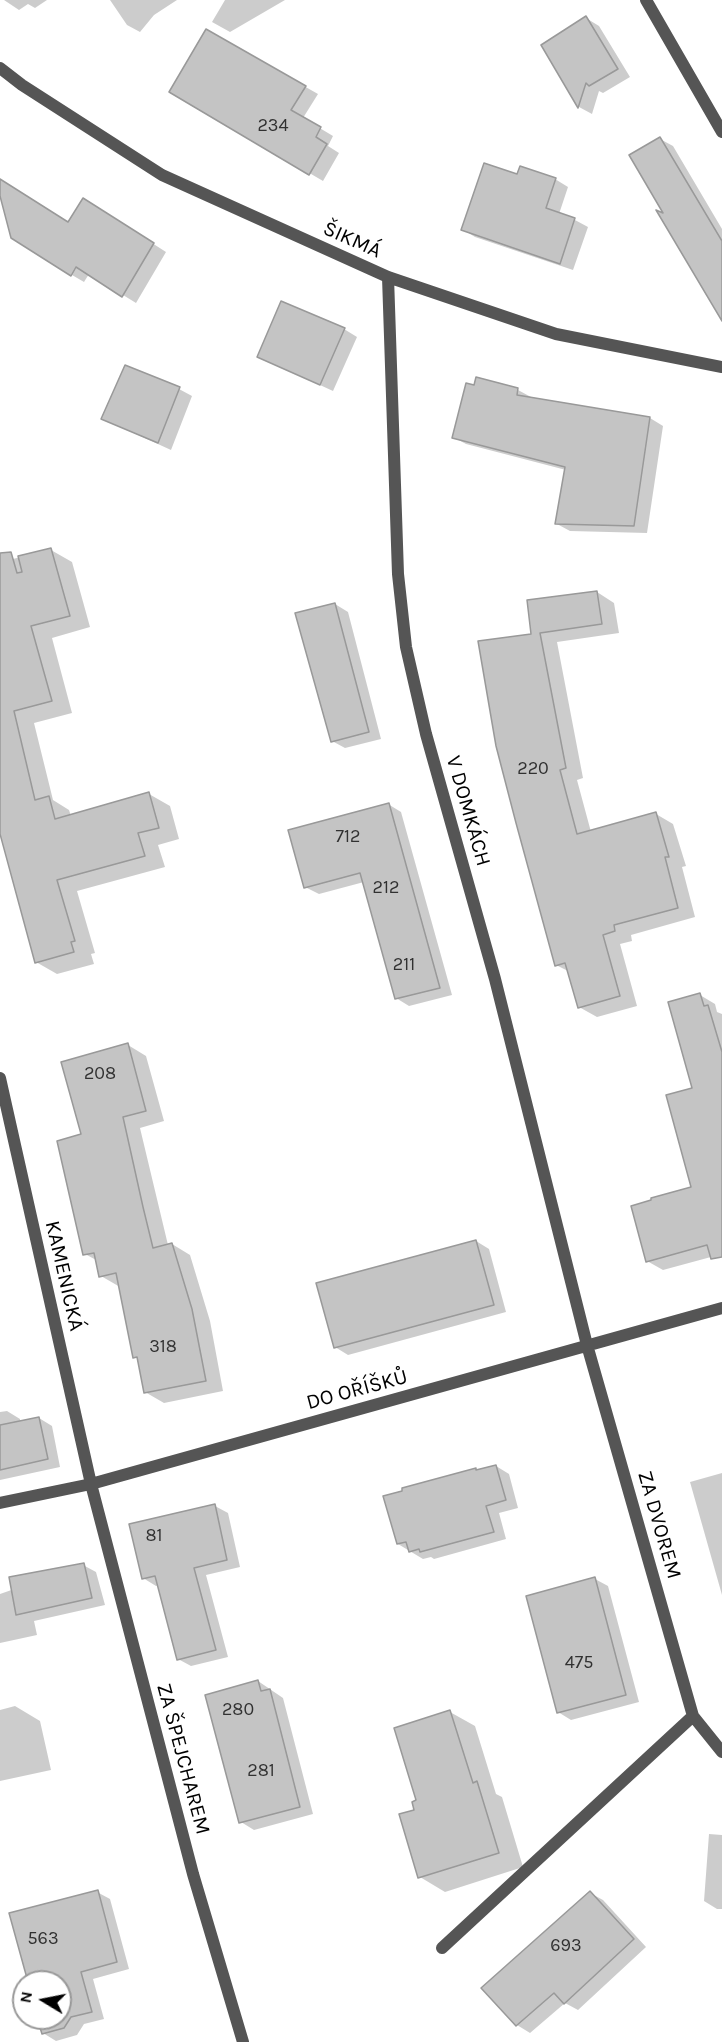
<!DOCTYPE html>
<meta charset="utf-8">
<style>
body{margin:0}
#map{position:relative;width:722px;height:2042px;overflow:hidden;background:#fff;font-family:Karla,sans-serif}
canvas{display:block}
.north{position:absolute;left:12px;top:1970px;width:60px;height:60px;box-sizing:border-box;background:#fff;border:2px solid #999;border-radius:50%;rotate:280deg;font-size:16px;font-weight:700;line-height:24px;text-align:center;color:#000}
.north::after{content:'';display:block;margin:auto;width:21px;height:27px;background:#000;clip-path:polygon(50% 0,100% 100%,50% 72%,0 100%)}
</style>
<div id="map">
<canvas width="722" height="2042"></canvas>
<div class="north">N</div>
</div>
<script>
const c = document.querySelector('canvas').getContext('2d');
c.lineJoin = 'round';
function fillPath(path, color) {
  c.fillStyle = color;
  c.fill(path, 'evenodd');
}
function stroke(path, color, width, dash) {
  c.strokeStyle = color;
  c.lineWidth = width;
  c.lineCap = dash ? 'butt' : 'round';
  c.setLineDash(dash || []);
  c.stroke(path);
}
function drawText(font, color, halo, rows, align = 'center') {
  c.font = font + ' Karla,sans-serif';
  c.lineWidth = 6;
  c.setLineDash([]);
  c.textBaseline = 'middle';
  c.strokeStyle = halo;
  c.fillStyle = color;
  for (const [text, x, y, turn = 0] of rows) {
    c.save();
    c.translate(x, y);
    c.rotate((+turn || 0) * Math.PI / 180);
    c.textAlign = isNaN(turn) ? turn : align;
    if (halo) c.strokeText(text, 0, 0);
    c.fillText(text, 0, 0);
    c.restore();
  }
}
fillPath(new Path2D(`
 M4 0H47L35 8 28 4 19 10Z
 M110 0H177L154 15 140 32 127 25Z
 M225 0H285L230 32 212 22Z
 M586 18 599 26 630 77 603 93 599 91 592 114 579 107 543 46Z
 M207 31 318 94 303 118 333 136 328 146 339 153 323 181 171 92Z
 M660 139 673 146 722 229V299L667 215Z
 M518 176 555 179 568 187 559 214 575 220 588 227 573 270 475 237 462 229Z
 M0 180 68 223 96 207 166 252 136 303 89 274 84 282 72 275 0 190Z
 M344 329 357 337 333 391 272 363Z
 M477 379 518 390 531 397 530 399 650 418 663 426 647 533 570 531 557 524 566 470 466 444 453 437 475 387Z
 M179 389 192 396 171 450 103 419Z
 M51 550 72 562 90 627 52 638 72 713 34 723 53 800 69 810 71 816 149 794 170 806 179 839 158 845 165 867 77 891 95 953 91 954 94 964 57 974 36 962 0 831V562Z
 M597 592 614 603 619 633 557 642 583 778 577 780 591 832 656 814 673 824 686 866 682 867 695 917 631 935 632 941 620 944 637 1006 597 1017 579 1007 570 972 556 965 533 635Z
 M335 604 348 612 381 739 345 748 332 741Z
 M388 804 401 812 452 995 409 1006 396 998 364 882 319 894 305 887Z
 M700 995 715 1004 717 1012 722 1014V1254L663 1270 647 1261 693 1188 694 1089Z
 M128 1045 146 1056 164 1121 140 1128 168 1245 172 1244 190 1255 210 1321 223 1391 164 1403 145 1392 138 1359 135 1357 120 1287 101 1276 98 1261 85 1254 83 1135Z
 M476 1241 489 1249 506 1312 348 1355 335 1347Z
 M7 1411 20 1419V1422L39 1418 52 1426 60 1467 0 1480V1412Z
 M496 1466 509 1474 518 1508 499 1513 506 1539 434 1559 431 1557 423 1559 398 1544 476 1469 478 1471Z
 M722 1473V1595L690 1482Z
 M215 1506 228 1513 240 1567 206 1575 228 1657 191 1666 178 1659 159 1585 156 1586 143 1578Z
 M83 1565 96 1572 105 1605 34 1621 37 1635 0 1643V1594Z
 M595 1579 608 1586 639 1702 571 1720 558 1712Z
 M258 1681 283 1698 313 1814 254 1830 241 1822Z
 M15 1706 40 1721 51 1770 0 1781V1710Z
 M450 1712 475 1726 496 1794 502 1797 523 1867 445 1892 420 1877 416 1811Z
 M709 1834 722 1835V1909H717L704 1901Z
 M97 1892 110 1899 129 1969 93 1979 104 2019 84 2024 77 2035 56 2041 43 2033 39 2018H60V1982H29Z
 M590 1893 603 1900 646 1947 578 2010 565 2003 530 2033 517 2025 484 1988Z`), '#0003');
const building = new Path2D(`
 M586 16 618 69 589 86 586 83 578 108 541 45Z
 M206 29 306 86 291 110 321 127 316 137 327 144 309 175 169 92Z
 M660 137 722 241V321L656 210 663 213 629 155Z
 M484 163 517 174 520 166 556 178 546 208 575 218 560 264 461 230Z
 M0 179 68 222 83 198 154 243 122 297 76 267 71 276 11 238 0 196Z
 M281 301 345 328 320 385 257 357Z
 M125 365 180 387 158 443 101 419Z
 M476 377 518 388 517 395 650 417 634 526 555 524 565 467 452 438 466 383 474 385Z
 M51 548 70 616 31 626 52 701 14 711 35 800 49 796 55 819 149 792 159 828 138 833 145 856 57 880 75 941 71 942 74 952 35 963 0 834V553L11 552 17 573 22 572 18 556Z
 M597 591 602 624 540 633 566 768 560 770 577 834 656 812 669 857H665L678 908 614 925 615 931 603 935 620 996 578 1008 565 963 555 966 516 823 496 746 478 641 531 634 527 600Z
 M335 603 369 732 331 742 295 613Z
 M389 803 440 988 395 999 360 873 304 888 288 830Z
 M700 993 704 1006 708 1005 722 1052V1257L711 1259 707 1245 646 1262 631 1206 651 1200V1198L691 1187 666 1095 692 1088 668 1002Z
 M128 1043 146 1111 123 1117 143 1207 153 1248 172 1243 192 1309 206 1381 144 1393 137 1357 133 1358 116 1273 99 1277 94 1253 83 1255 57 1141 81 1134 61 1062Z
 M476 1240 494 1305 334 1348 316 1283Z
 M39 1417 48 1459 0 1470V1425Z
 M496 1465 506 1500 486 1506 494 1532 420 1552 419 1549 409 1552 406 1542 397 1544 383 1496 402 1491V1488L476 1468V1470Z
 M215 1504 227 1560 194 1568 216 1650 177 1660 155 1576 142 1579 129 1524Z
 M84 1563 92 1598 16 1615 9 1577Z
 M595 1577 626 1695 557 1713 526 1596Z
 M258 1680 261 1691 270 1689 300 1807 239 1823 205 1695Z
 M450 1710 473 1783 477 1781 499 1853 418 1878 399 1814 414 1810 412 1802 416 1800 394 1728Z
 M98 1890 117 1962 81 1972 92 2012 71 2017 64 2028 42 2034 37 2018H60V1982H28L9 1913Z
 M590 1891 634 1939 564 2004 554 1993 516 2026 481 1988Z`);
fillPath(building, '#c4c4c4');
stroke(building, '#999', 1.5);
stroke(new Path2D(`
 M646 0 722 132
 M0 68 22 85 162 175 388 277 556 334 722 367
 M388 277 398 574 406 647 426 734 495 979 587 1345 693 1716 722 1752
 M0 1078 91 1484 193 1874 243 2042
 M0 1503 91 1484 722 1308
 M442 1948 693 1716`), '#555', 12);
drawText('18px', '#313131', null, [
 ["234",273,126],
 ["220",533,769],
 ["712",348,837],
 ["212",386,888],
 ["211",404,965],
 ["208",100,1074],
 ["318",163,1347],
 ["81",154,1536],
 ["475",579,1663],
 ["280",238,1710],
 ["281",261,1771],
 ["563",43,1939],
 ["693",566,1946]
]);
drawText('21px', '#000', '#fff', [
 ["ŠIKMÁ",352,240,24],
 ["V DOMKÁCH",468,811,74],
 ["KAMENICKÁ",64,1276,77],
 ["DO OŘÍŠKŮ",357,1390,-15],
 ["ZA DVOREM",659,1525,74],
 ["ZA ŠPEJCHAREM",183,1759,75]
]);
</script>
